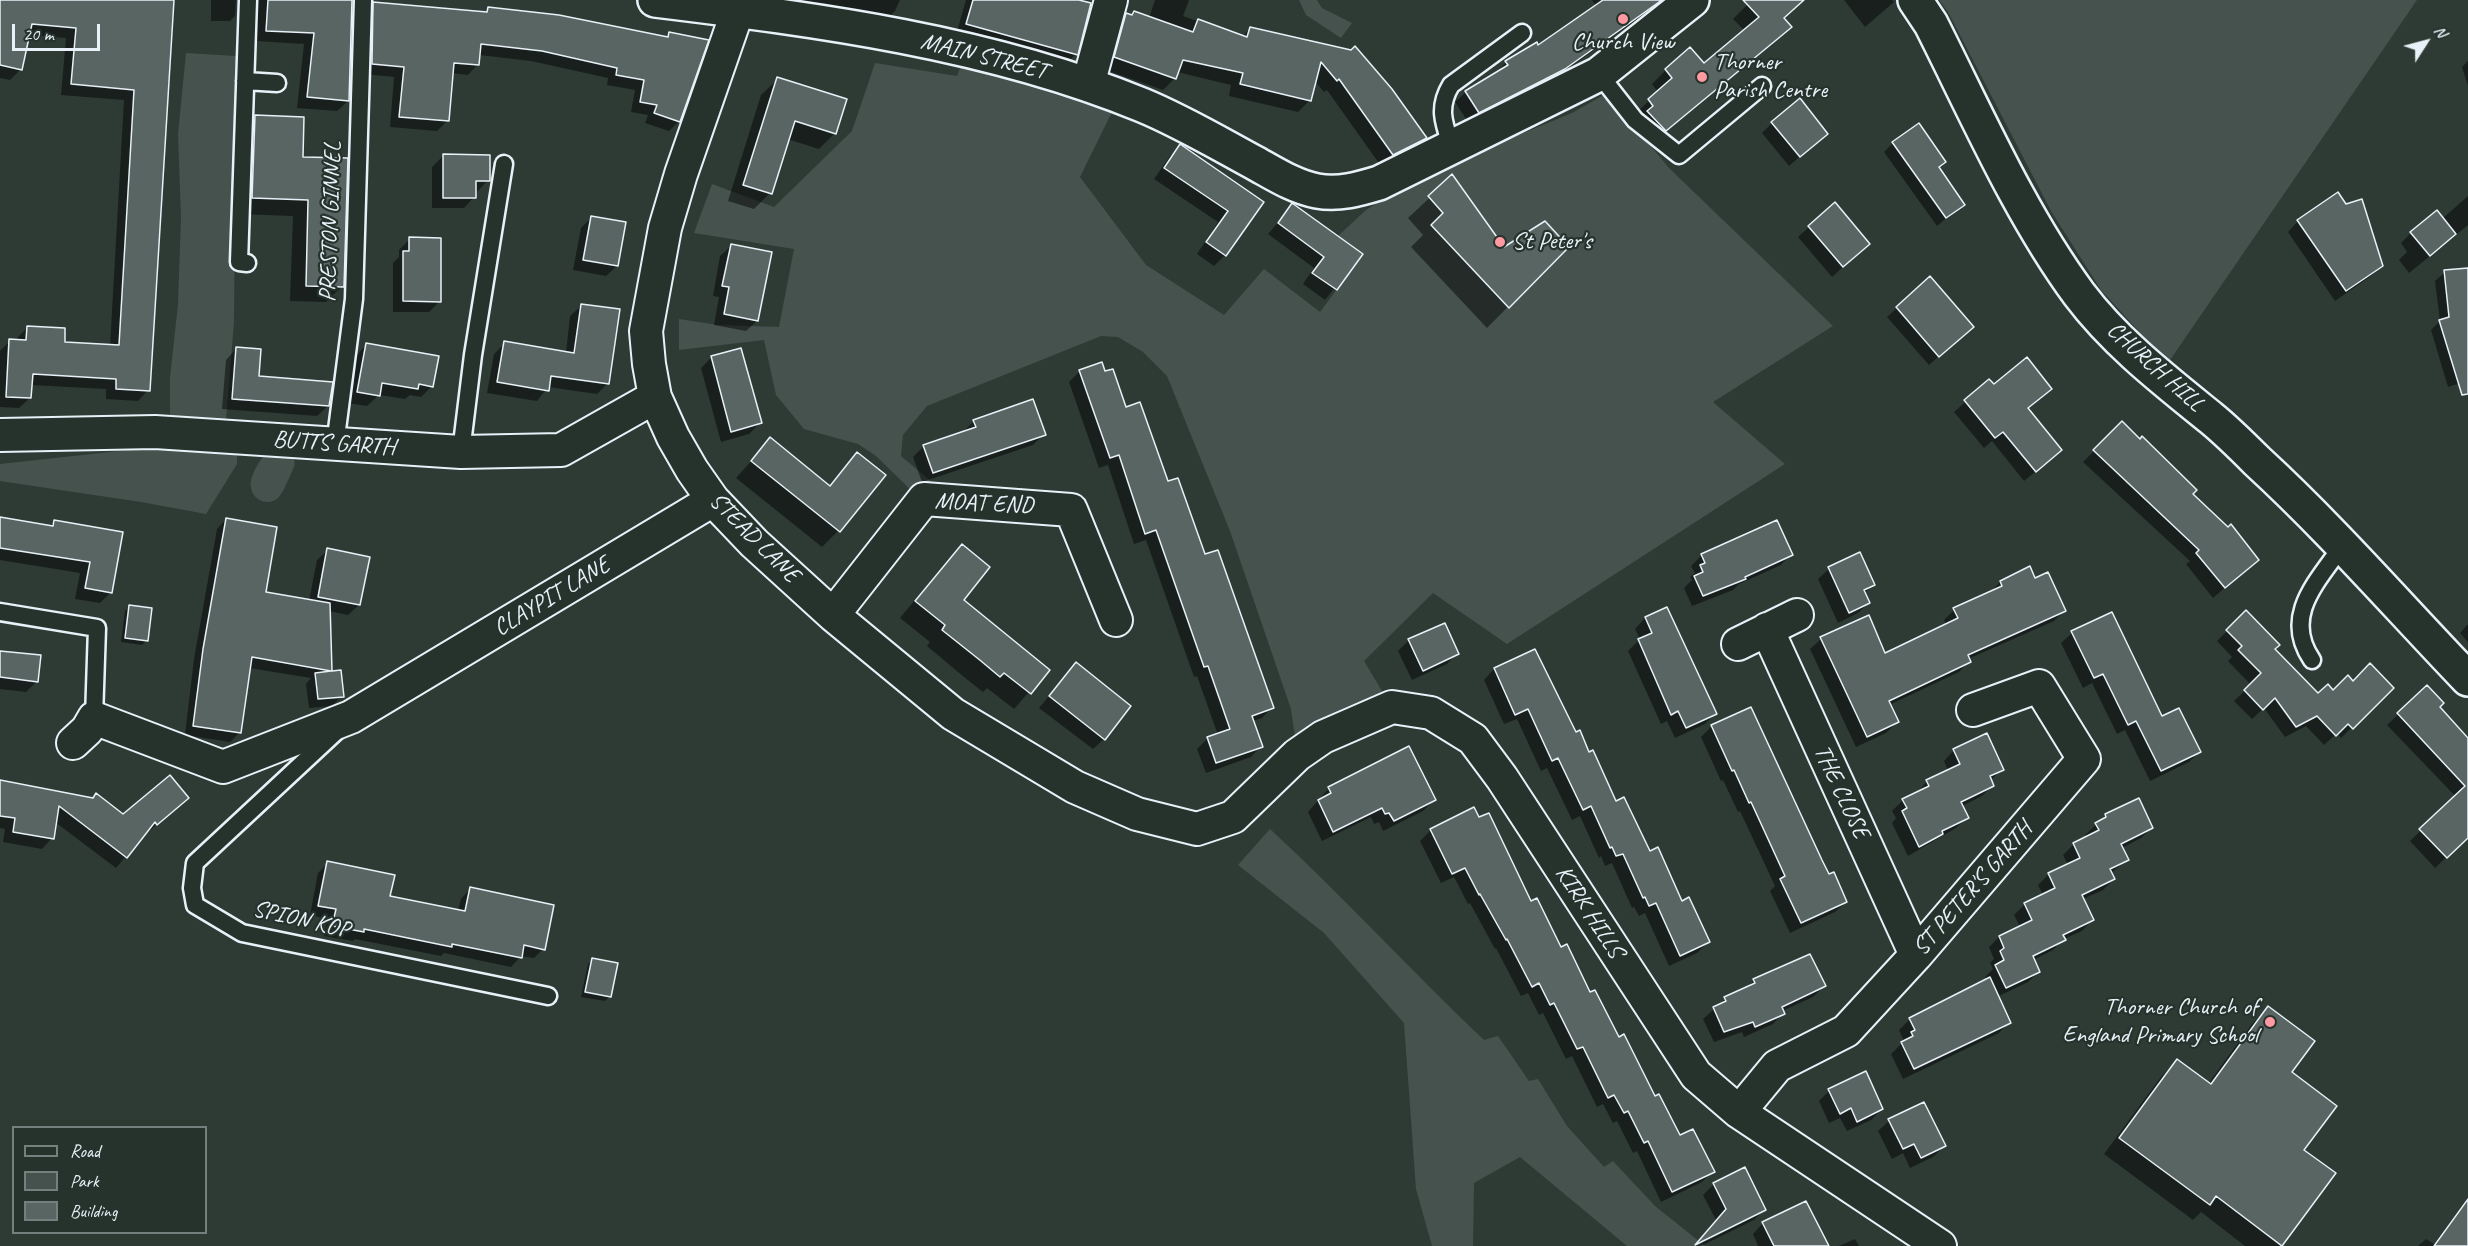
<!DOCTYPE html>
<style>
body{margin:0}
#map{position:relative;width:2468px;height:1246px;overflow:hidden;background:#2e3b35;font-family:Caveat,sans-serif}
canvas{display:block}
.legend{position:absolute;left:12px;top:1126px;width:195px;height:108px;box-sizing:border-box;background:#26332d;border:2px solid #747f7e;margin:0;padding:8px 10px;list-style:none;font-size:18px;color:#e8f1f8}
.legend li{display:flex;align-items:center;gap:12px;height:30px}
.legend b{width:30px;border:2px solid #747f7e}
.north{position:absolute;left:2396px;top:12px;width:60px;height:60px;-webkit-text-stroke:4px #26332d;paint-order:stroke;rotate:54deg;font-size:16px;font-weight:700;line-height:24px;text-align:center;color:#e8f1f8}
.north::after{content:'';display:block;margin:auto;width:21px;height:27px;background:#e8f1f8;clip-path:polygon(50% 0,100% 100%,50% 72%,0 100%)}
.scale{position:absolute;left:12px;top:24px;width:88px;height:27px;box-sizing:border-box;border:3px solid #e8f1f8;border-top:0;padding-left:8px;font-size:18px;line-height:21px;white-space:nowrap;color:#e8f1f8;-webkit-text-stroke:4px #26332d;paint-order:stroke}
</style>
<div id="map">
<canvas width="2468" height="1246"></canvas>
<ul class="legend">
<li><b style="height:8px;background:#26332d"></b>Road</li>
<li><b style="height:16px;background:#45524e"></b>Park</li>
<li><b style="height:16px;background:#596563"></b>Building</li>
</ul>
<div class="north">N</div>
<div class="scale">20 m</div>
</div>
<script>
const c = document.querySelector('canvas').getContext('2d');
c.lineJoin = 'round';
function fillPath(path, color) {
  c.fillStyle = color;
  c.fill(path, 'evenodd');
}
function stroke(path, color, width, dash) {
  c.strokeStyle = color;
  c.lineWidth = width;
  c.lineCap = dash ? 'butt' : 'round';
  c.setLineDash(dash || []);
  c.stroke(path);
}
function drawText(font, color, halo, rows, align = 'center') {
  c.font = font + ' Caveat,sans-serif';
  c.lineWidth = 4.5;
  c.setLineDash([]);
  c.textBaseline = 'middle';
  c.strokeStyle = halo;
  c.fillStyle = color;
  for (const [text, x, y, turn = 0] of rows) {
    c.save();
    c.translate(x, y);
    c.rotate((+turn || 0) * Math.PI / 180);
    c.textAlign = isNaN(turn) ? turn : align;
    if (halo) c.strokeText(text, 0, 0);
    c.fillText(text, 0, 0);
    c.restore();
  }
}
fillPath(new Path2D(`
 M1299 0H1317L1322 8 1352 23 1341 38 1306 15Z
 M1939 0H2417L2168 363 2101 290 2051 211 1948 12Z
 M186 53 236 56 234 322 226 420 170 416V378L178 304 181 217 178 134Z
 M875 63 957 76 961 65 1112 112 1080 177 1146 265 1224 315 1264 269 1320 312 1363 254 1338 236 1366 210 1402 187 1509 139 1572 113 1607 93 1669 168 1833 326 1713 402 1785 464 1507 644 1433 593 1364 661 1385 696C1348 702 1326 716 1295 737L1291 709 1230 531 1167 376 1143 352 1118 337 1101 336 927 406 903 435 901 456 933 483 948 501H922L876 456 858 444 804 429 776 395 764 340 679 350V319L718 325 779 327 794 249 694 233 712 184 774 207 852 131Z
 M147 448 237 450V464L206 514 141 502 0 481V464Z
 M266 454 290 455C298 462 294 467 290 476 287 482 284 491 279 497 270 507 252 501 251 487 249 478 259 460 266 454Z
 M1270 829C1344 897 1411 971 1484 1040L1498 1036 1529 1081 1538 1079 1567 1126 1604 1167 1613 1161 1655 1206 1705 1246H1627L1520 1157 1474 1183 1473 1246H1432L1416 1189 1404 1023 1324 933 1238 865Z`), '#45524e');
fillPath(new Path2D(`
 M0 0H152L148 390 138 401 106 399V389L31 385 30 398 19 408 0 407V351L10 341H17V338L28 327 63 344 110 346 124 100 61 95 66 38 28 35 21 69 10 80 0 78Z
 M211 0H236L235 16 230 21H211Z
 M245 0H352L348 101 337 111 297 108 304 44 256 41V28H248Z
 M800 0H900L895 11 884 22Z
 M966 0H1074L1076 54 1065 65 956 35Z
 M1155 0H1189L1183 16 1242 37 1250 28 1360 54 1421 140 1409 152 1381 166 1327 90 1324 92 1315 81 1310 100 1298 112 1229 96 1231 85 1177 72 1175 78 1163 90 1103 69 1115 27 1127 15 1131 16 1134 12 1149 18Z
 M1592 0H1644L1650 7 1639 18 1550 81 1468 122 1455 102 1466 92 1496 74 1506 62 1537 47 1596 6Z
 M1744 0H1802L1783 19 1790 27 1776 41 1651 144 1634 126 1635 114 1658 92 1652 84 1666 70 1704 65 1745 31 1733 19 1748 4Z
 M1844 0H1892L1894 2 1865 27Z
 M374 3 484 13 488 8 665 38 669 34 679 121 669 131 645 123 648 115 631 112 635 90 607 85 608 78 531 61 479 55 478 64 468 75 452 73 447 121 437 131 390 127 394 77 362 74 364 14Z
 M2468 61V86L2462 67Z
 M778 79 835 133 819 149 787 139 770 193 754 209 728 201 761 95Z
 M255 117 301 158 342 286 326 302 290 301 293 216 236 214 239 133Z
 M1772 123 1826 134 1789 166 1762 133Z
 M1893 143 1938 168 1963 204 1937 226 1884 152Z
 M1180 146 1261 203 1225 255 1214 266 1197 254 1218 222 1154 179 1170 156Z
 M443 156 488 180 478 191H474V197L464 208H432V167Z
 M1452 177 1503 249 1567 247 1487 328 1411 247 1423 235 1408 218Z
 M2468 196V225L2409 273 2399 260 2407 252 2401 243 2411 233 2442 219Z
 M1293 205 1361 254 1325 300 1303 284 1314 268 1268 234Z
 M592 217 617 266 606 276 573 270 581 228Z
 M2298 221 2382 266 2371 276 2335 301 2288 232Z
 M1809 227 1868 244 1832 277 1798 237Z
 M410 239 440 301 429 312H393V263L399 257V250Z
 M731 246 757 321 746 331 714 325 719 297 713 296 720 256Z
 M2468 269V386L2463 382 2448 387 2431 330 2440 321 2435 281 2445 272Z
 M581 306 608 383 597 394 548 387 537 401 487 393 494 354 505 343 566 353 570 316Z
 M1897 308 1962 336 1929 365 1887 317Z
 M366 345 432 386 421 397 410 395 405 399 379 395 367 406 347 403 356 356Z
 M236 349 257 378 328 406 317 416 222 409 226 360Z
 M740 350 760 423 749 434 721 442 701 368 711 358Z
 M1101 364 1167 483 1204 556 1272 707 1262 718 1253 721 1261 746 1251 757 1206 773 1197 749 1208 738 1218 735 1197 676 1194 677 1146 540 1134 544 1108 465 1099 468 1069 382 1079 372Z
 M1989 381 1994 387 2050 388 2027 409 2050 460 2024 481 1992 441 1984 448 1954 412Z
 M974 421 1044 434 1033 445 922 482 913 457 924 446 963 432Z
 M2122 423 2257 560 2213 598 2186 564 2190 561 2083 462Z
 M770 440 829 486 858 454 883 475 838 531 822 547 736 478Z
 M0 518 49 527 54 522 121 533 111 592 100 603 75 599 80 573 0 560Z
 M226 519 264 593 309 601 317 560 328 550 359 605 348 615 329 611 331 673 342 696 332 706 309 708 306 684 311 678 249 668 240 732 230 742 185 735 194 659 217 529Z
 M962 546V600L1048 670 1014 709 987 688 983 692 964 677 927 646 930 642 900 618 946 562Z
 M1791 554 1781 565 1739 584 1733 590 1692 606 1684 588 1692 580 1690 577 1695 573 1691 566 1702 555Z
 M1829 569 1873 585 1864 594 1869 603 1858 613 1838 623 1818 579Z
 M2035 580 2065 610 2054 621 1968 659 1969 661 1959 672 1889 705 1897 722 1886 733 1856 747 1810 649 1821 639 1885 655 1946 625 1944 620 1954 610 1990 593 2000 582Z
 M130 606 147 640 142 645 121 642 125 611Z
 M1666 609 1715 714 1705 724 1675 738 1667 721 1661 724 1628 651 1640 639 1635 629 1645 618Z
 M2246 612 2273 649 2318 696 2333 692 2353 683 2392 688 2341 738 2337 733 2324 745 2306 726 2285 737 2264 708 2252 719 2234 701 2251 685 2228 661 2232 657 2217 641Z
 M2468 624V642L2460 633Z
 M2072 633 2199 752 2189 762 2150 781 2125 730 2117 734 2092 683 2083 688 2061 643Z
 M1409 640 1457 653 1447 664 1412 680 1398 651Z
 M1535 651 1575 734 1616 803 1708 942 1697 953 1669 966 1645 913 1639 916 1634 907 1632 908 1612 863 1605 866 1601 856 1599 858 1580 816 1572 820 1547 768 1541 771 1517 719 1504 724 1484 680 1494 669Z
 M0 652 37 681 26 692 0 689Z
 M1076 664 1104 739 1093 749 1039 708Z
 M2427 687 2437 707 2468 740V798L2459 800 2387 725Z
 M1712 726 1820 860 1846 902 1835 912 1790 933 1770 891 1775 886 1740 811 1738 812 1723 780 1721 781 1701 737Z
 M1954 750 2002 769 1990 781 1992 786 1982 796 1962 806 1967 817 1956 828 1908 856 1892 823 1896 818 1892 811 1903 800 1917 793 1927 781 1948 771 1944 761Z
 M0 782 123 816 187 798 146 834 145 833 116 868 55 822 52 838 42 849 3 842 5 829 0 828Z
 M1329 788 1434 800 1423 811 1383 831 1379 822 1374 824 1371 817 1322 841 1308 812Z
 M1474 809 1530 903 1680 1137 1713 1171 1702 1182 1661 1202 1637 1151 1633 1153 1617 1121 1613 1123 1603 1104 1597 1107 1572 1056 1566 1059 1543 1013 1539 1015 1528 993 1521 996 1496 948 1495 949 1470 903 1468 904 1454 877 1441 883 1420 841 1431 830Z
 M2106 815 2152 828 2141 838 2122 848 2127 860 2111 873 2114 879 2103 890 2083 899 2092 920 2082 931 2064 939 2053 950 2033 960 2039 972 2028 982 1997 997 2009 1022 1999 1033 1903 1079 1891 1054 1904 1041 1899 1030 1910 1019 1987 980 1985 977 1993 969 1990 963 1994 959 1989 947 1999 937 2020 927 2014 915 2025 904 2043 895 2038 885 2049 874 2068 865 2063 855 2074 844 2087 838 2085 835Z
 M2436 816 2461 843 2435 868 2410 841Z
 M328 863 389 897 458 911 461 899 470 889 543 949 534 958 521 956 511 967 444 953 441 956 355 939 353 941 324 936 327 919 310 915 318 873Z
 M593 959 610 996 605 1001 581 997 588 964Z
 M1754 980 1824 986 1813 997 1782 1011 1783 1013 1773 1024 1744 1037 1742 1032 1714 1042 1703 1019 1725 999 1745 989Z
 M2268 1008 2290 1073 2302 1151 2334 1174 2280 1246H2245L2201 1212 2193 1220 2104 1154 2161 1077 2177 1061 2208 1084 2252 1024Z
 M1829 1091 1882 1109 1871 1120 1847 1131 1840 1118 1829 1123 1819 1101Z
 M1889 1121 1944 1146 1933 1157 1910 1168 1903 1153 1892 1159 1878 1131Z
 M1714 1184 1765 1209 1754 1220 1701 1246H1694L1716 1220 1703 1195Z
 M2468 1197V1242L2465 1246H2418L2426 1239 2434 1244Z
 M1763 1223 1821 1246H1758L1753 1234Z
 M1855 1239 1859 1246H1839Z`), '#0007');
const building = new Path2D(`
 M0 0H174L150 391 116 389V379L33 374 31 398 6 397 9 339 26 340 27 326 65 328V342L119 345 134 90 71 84 76 28 32 24 22 70 0 65Z
 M268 0H352L349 101 307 97 314 33 266 31Z
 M973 0H1079L1091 3 1078 55 966 24Z
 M1603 0H1662L1565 69 1479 113 1465 91 1508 65 1505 61 1537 42 1538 45Z
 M1743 0H1804L1784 18 1792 27 1666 131 1647 111 1653 106 1648 99 1672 78 1665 69 1690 47 1704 63 1759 17Z
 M373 2 487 12 488 7 559 15 668 37 669 32 709 40 680 122 654 113 657 105 640 102 644 80 616 75 617 68 542 51 481 44 479 65 454 63 449 121 399 117 404 67 372 64Z
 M1134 11 1193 32 1198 19 1247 37 1250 27 1351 50 1355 46 1392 89 1427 138 1393 155 1339 79 1337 81 1321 62 1311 101 1240 84 1243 73 1183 60 1176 79 1114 57 1126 13 1132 15Z
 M777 77 847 99 836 134 795 121 772 194 743 185Z
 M1800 98 1828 134 1800 157 1771 122Z
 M255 115 304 117 303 157 348 158 344 287 306 286 308 200 252 198Z
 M1919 123 1946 162 1939 167 1965 205 1946 218 1892 142Z
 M1180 144 1264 202 1226 256 1206 242 1228 211 1164 168Z
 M443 154 490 155V181H476V198H443Z
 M1452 174 1504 247 1545 221 1569 247 1509 308 1431 225 1443 213 1428 196Z
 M2338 192 2346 204 2362 199 2383 266 2346 291 2297 220Z
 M1835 202 1870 244 1843 267 1808 226Z
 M1292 203 1363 254 1337 290 1312 273 1324 257 1278 223Z
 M2437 210 2456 234 2430 256 2410 232Z
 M591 216 626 222 618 266 583 260Z
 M409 237 441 238V302L403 301V251H409Z
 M731 244 772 252 758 321 724 314 729 287 722 286Z
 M2468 268V394L2462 395 2439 320 2449 317 2444 270Z
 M1930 276 1974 327 1939 357 1896 307Z
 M581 304 620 309 609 384 551 376 549 391 497 382 504 341 574 353Z
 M366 343 439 356 433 387 419 384 418 389 382 383 380 396 357 392Z
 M236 347 261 349 259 376 333 382 329 406 232 399Z
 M741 348 762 423 731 432 711 356Z
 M2027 357 2052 389 2028 408 2062 450 2036 472 2003 432 1995 438 1964 400 1989 379 1994 384Z
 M1102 362 1105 371 1113 369 1126 407 1140 402 1168 481 1178 478 1205 554 1218 550 1274 708 1252 716 1263 747 1216 763 1207 737 1230 729 1208 666 1204 667 1156 530 1145 534 1119 455 1110 458 1079 370Z
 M1033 399 1046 435 933 473 923 445 976 427 973 420Z
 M2122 421 2140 439 2142 436 2197 490 2193 494 2228 527 2231 524 2259 560 2225 588 2196 553 2199 550 2093 450Z
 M770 437 830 486 857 452 886 475 840 532 751 461Z
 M0 517 53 526 54 520 123 532 112 593 85 588 90 562 0 548Z
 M226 518 277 527 266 592 330 603 332 671 341 670 344 697 318 699 315 673 331 671 252 657 241 733 193 726 203 649Z
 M1777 520 1793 555 1745 577 1746 579 1703 596 1694 576 1703 572 1700 565 1705 563 1701 554Z
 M962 544 990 567 964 600 1050 670 1031 694 1004 673 1000 677 981 661 942 630 945 625 915 601Z
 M327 548 370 557 360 605 318 597Z
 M1860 552 1875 585 1864 590 1870 603 1849 613 1828 567Z
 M2030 566 2035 578 2048 572 2066 611 1968 655 1971 662 1889 701 1899 722 1867 737 1820 637 1869 615 1885 653 1958 618 1953 608 2002 586 2000 581Z
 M129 605 152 608 148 641 125 638Z
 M1667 607 1717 714 1686 728 1678 711 1671 715 1638 639 1652 633 1645 617Z
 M2246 610 2280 645 2275 649 2318 693 2328 684 2333 690 2348 675 2353 681 2370 663 2394 688 2353 729 2348 724 2336 736 2317 716 2296 727 2275 698 2263 710 2244 690 2261 673 2238 650 2242 646 2226 630Z
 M2112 612 2162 716 2179 708 2201 752 2161 771 2136 721 2128 725 2103 674 2094 678 2071 631Z
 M1445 623 1459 654 1423 671 1408 639Z
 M1535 649 1576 732 1580 730 1589 752 1593 750 1616 801 1624 797 1650 851 1658 847 1682 901 1689 897 1710 942 1680 956 1656 903 1649 906 1645 897 1643 898 1623 854 1616 856 1612 847 1610 848 1591 806 1583 810 1558 758 1552 761 1528 709 1515 715 1494 668Z
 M0 651 41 655 38 682 0 677Z
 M1076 662 1131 706 1105 740 1049 696Z
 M2427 685 2444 703 2440 707 2468 738V838L2447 858 2419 829 2465 786 2397 713Z
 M1751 707 1822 860 1829 874 1834 872 1847 902 1801 923 1780 879 1785 876 1751 802 1749 803 1734 770 1732 771 1711 725Z
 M1987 733 2004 770 1990 776 1994 786 1961 802 1969 818 1942 831 1943 834 1919 847 1902 811 1907 808 1902 799 1929 786 1926 780 1960 764 1953 749Z
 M1409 746 1436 800 1394 821 1389 813 1385 814 1382 808 1333 832 1318 800 1331 793 1328 787Z
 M170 775 189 798 157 825 155 822 127 858 59 806 54 839 13 832 15 818 0 816V780L93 798 96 793 123 814Z
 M2139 798 2153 828 2121 844 2129 860 2110 869 2115 879 2082 895 2094 920 2063 935 2066 940 2033 956 2040 972 2006 988 1995 965 2004 960 2000 951 2004 948 1999 936 2032 920 2024 903 2055 888 2048 873 2080 858 2073 843 2099 830 2095 823 2106 817 2105 814Z
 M1474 807 1479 817 1489 813 1531 901 1537 898 1561 947 1567 944 1590 992 1595 990 1619 1037 1624 1034 1655 1096 1659 1094 1680 1135 1693 1129 1715 1172 1672 1192 1648 1141 1644 1143 1628 1111 1624 1113 1614 1095 1608 1098 1583 1047 1577 1049 1554 1003 1550 1005 1539 983 1532 987 1507 939 1506 940 1480 894 1479 895 1465 868 1452 874 1430 829Z
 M327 861 395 875 390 896 465 911 470 887 554 905 545 950 524 945 522 958 452 944V947L364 929V932L332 926 336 909 318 906Z
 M1810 954 1826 986 1782 1007 1785 1014 1755 1027 1753 1022 1724 1032 1713 1007 1726 1001 1724 997 1755 983 1753 979Z
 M592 958 618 963 611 997 585 992Z
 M1990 977 2011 1023 1914 1069 1901 1042 1913 1036 1911 1032 1915 1030 1909 1018Z
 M2268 1006 2315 1041 2292 1072 2337 1106 2304 1150 2336 1173 2282 1246 2216 1196 2210 1205 2119 1138 2177 1059 2211 1084Z
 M1866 1071 1883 1109 1857 1122 1851 1108 1840 1114 1828 1089Z
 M1924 1102 1946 1146 1921 1158 1914 1144 1903 1149 1888 1119Z
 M1745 1167 1766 1210 1695 1245 1726 1209 1713 1183Z
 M2468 1199V1246H2434Z
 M1806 1201 1829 1246H1774L1762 1222Z`);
fillPath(building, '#596563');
stroke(building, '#e8f1f8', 1.5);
const lane = new Path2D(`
 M1599 74 1635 120 1679 155 1762 86
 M245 81 277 83
 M1452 148C1444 124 1437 108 1451 85L1522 33
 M247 263 239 262 248 0
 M335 445 354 299 363 0
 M461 452 473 355 504 164
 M0 612 97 628 94 718
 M2312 660C2282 616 2317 582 2342 546
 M338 730 195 863 192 888 195 905 242 933 548 996`);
const street = new Path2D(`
 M738 10 681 174 665 228 646 331 649 364 655 397 673 437 692 470 713 500 754 543 833 615 953 714 1075 787 1137 814 1197 829 1233 817 1297 755 1323 737 1392 707 1431 713 1473 739 1502 778 1696 1075 1739 1112 1940 1246
 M1088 85 1111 0
 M0 435 155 432 461 452 561 450 655 397
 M833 615 924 499 1071 510 1116 620
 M1767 629 1916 955
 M1738 644 1797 615
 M73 743 87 730 94 718 223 767 351 717 713 500
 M1739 1112 1777 1066 1846 1031 1916 955 2084 759 2039 686 1973 710`);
const secondary = new Path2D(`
 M655 0C819 20 988 42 1142 105 1181 121 1218 143 1255 163 1275 174 1295 187 1317 191 1339 195 1359 189 1379 183L1599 74 1692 0
 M1915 0 1931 24C1976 113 2020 214 2079 294 2115 342 2164 380 2211 418 2227 431 2242 446 2257 461 2331 529 2398 606 2468 679`);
stroke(lane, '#e8f1f8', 21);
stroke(street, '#e8f1f8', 36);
stroke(secondary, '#e8f1f8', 38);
stroke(lane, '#26332d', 16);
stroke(street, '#26332d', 32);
stroke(secondary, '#26332d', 33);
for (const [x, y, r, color] of [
 [1623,19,6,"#ff9aa2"],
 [1702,77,6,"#ff9aa2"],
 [1500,242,6,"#ff9aa2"],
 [2270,1022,6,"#ff9aa2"]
]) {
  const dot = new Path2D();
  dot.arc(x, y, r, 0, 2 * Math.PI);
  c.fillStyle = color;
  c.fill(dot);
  stroke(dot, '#26332d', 2);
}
drawText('24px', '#e8f1f8', '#26332d', [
 ["Church View",1623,43,"center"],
 ["Thorner",1714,63],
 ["Parish Centre",1714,91],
 ["St Peter's",1512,242],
 ["Thorner Church of",2258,1008,"right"],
 ["England Primary School",2258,1036,"right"]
], 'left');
drawText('24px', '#e8f1f8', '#26332d', [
 ["MAIN STREET",984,57,14],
 ["PRESTON GINNEL",331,222,-88],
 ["CHURCH HILL",2155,367,42],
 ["BUTTS GARTH",334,444,4],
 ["MOAT END",984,504,3],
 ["STEAD LANE",754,538,45],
 ["CLAYPIT LANE",552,597,-31],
 ["THE CLOSE",1841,792,65],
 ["ST PETER'S GARTH",1973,889,-49],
 ["KIRK HILLS",1589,912,57],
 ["SPION KOP",301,920,13]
]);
</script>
